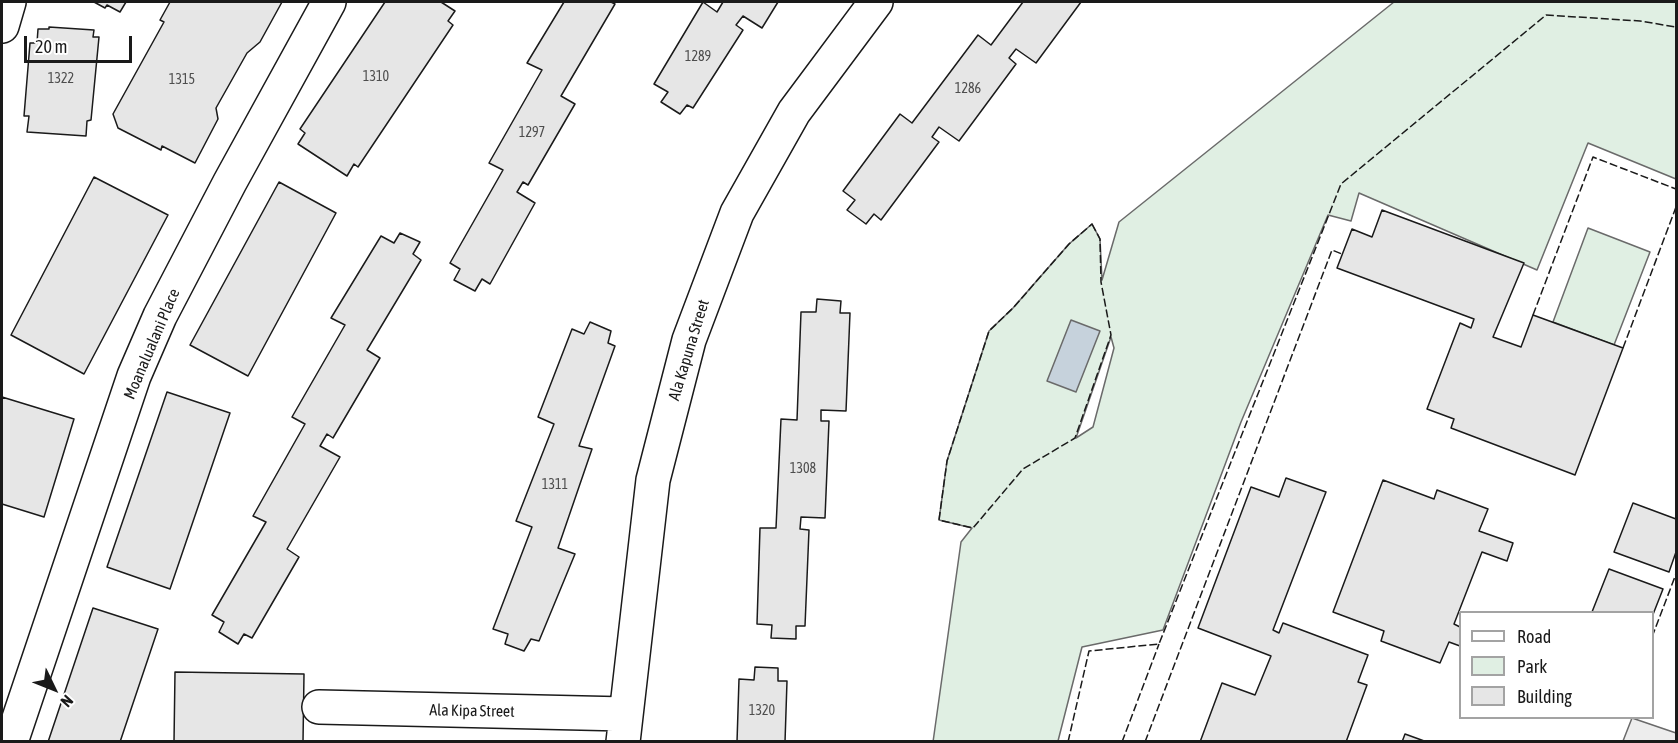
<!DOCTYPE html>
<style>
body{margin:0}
#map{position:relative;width:1678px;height:743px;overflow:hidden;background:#fff;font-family:"Asap Condensed",sans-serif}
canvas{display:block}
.frame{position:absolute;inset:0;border:3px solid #1a1a1a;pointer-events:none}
.legend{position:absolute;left:1459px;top:611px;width:195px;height:108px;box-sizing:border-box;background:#fff;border:2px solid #a3a3a3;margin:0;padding:8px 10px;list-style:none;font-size:18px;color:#1a1a1a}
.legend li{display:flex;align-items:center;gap:12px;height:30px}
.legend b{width:30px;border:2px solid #a3a3a3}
.north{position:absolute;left:24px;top:659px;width:60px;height:60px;-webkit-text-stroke:4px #fff;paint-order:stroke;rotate:133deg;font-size:16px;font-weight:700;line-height:24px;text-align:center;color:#1a1a1a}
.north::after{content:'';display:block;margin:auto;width:21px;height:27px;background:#1a1a1a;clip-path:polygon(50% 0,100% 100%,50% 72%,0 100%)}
.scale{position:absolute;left:24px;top:36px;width:108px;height:27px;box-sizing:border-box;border:3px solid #1a1a1a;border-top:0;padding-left:8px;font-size:18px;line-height:21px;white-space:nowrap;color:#1a1a1a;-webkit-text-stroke:4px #fff;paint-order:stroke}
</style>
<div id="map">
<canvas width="1678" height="743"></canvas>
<div class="frame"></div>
<ul class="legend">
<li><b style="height:8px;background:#fff"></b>Road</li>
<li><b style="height:16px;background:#e0efe3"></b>Park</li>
<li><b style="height:16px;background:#e6e6e6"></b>Building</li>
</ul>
<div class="north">N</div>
<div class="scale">20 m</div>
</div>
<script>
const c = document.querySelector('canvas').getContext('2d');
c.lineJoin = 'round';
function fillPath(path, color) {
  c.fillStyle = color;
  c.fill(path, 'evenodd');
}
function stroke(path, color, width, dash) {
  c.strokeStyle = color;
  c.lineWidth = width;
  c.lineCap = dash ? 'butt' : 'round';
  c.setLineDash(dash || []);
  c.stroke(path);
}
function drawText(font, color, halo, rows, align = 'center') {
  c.font = font + ' "Asap Condensed",sans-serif';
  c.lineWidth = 4.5;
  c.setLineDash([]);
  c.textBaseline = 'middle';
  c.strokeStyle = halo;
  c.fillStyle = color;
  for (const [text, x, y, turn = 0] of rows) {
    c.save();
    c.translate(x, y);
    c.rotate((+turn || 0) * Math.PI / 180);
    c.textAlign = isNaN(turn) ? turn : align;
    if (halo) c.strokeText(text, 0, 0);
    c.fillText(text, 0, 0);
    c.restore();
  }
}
const green = new Path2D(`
 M1394 2H1676V179L1588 143 1537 270 1359 193 1351 221 1328 215 1241 422 1163 630 1082 647 1058 741 933 742 961 542 972 528 939 520 947 461 989 331 1013 308 1069 244 1092 224 1100 239 1102 280 1119 222ZM1111 337 1114 348 1093 427 1076 438Z
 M1588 228 1650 252 1614 345 1553 322Z`);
fillPath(green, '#e0efe3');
stroke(green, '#6a6a6a', 1.5);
const parking = new Path2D(`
 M1632 718 1676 733V741H1623Z`);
fillPath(parking, '#ededed');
stroke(parking, '#6a6a6a', 1.5);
const water = new Path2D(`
 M1071 320 1100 331 1076 392 1047 381Z`);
fillPath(water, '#c6d2dc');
stroke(water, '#6a6a6a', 1.5);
const building = new Path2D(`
 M94 2H126L120 12 107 5 105 8Z
 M170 2H282L260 42 247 53 216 108 218 119 195 163 162 146 161 150 118 128 113 114 164 22 160 20Z
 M385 2H441L455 11 448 21 453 25 358 167 354 164 347 176 298 144 305 133 300 129Z
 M564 2H611L615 4 561 96 575 104 528 185 523 182 517 192 535 203 490 284 482 279 475 291 454 280 460 269 450 263 503 170 489 163 542 70 527 63Z
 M703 2 717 12 723 2H778L762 28 743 16 736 25 743 30 693 108 687 105 680 114 661 102 668 92 654 84Z
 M1023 2H1081L1036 63 1016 49 1009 58 1016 64 959 141 939 127 932 137 939 142 881 220 874 214 866 224 847 210 855 200 843 191 900 114 912 123 978 35 991 45Z
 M49 27 94 30 93 37H99L91 120 87 121 86 136 27 132 29 116H24L30 43H37L38 29H49Z
 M94 177 168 215 84 374 11 335Z
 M279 182 336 213 248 376 190 345Z
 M1382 210 1524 263 1493 337 1521 347 1533 315 1623 348 1575 475 1451 428 1454 419 1427 409 1460 323 1471 328 1474 319 1337 268 1352 229 1372 237Z
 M400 233 420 242 413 254 421 260 367 350 380 358 333 438 327 434 320 446 340 457 287 549 299 557 252 638 244 634 238 644 219 632 224 622 212 615 266 522 253 516 305 424 292 417 345 325 331 318 381 236 394 243Z
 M817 299 841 301 840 313H850L846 411 821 410V421H829L825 518 801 517 800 529 809 530 805 626H796V639L771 638 772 625 757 624 760 528H776L781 419 797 420 801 312H816Z
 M590 322 611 331 608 343 615 346 579 446 592 449 558 548 575 554 539 641 531 639 524 651 505 644 508 634 493 629 532 527 516 521 554 424 538 417 572 329 584 334Z
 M167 392 230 413 170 589 107 567Z
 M2 397 74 419 44 517 2 504Z
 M1286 478 1326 492 1273 630 1279 633 1283 623 1368 655 1358 682 1367 685 1346 742H1200L1222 683 1255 695 1271 656 1198 628 1251 487 1279 497Z
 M1383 480 1434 499 1437 490 1488 509 1479 531 1513 543 1507 561 1482 552 1454 624 1460 627V646L1449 642 1440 663 1381 641 1384 631 1333 612Z
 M1633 503 1676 519V552L1669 572 1614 552Z
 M1609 569 1663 589 1652 617V612H1592Z
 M93 608 158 629 120 742H48Z
 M755 667 778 668V681H787L785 742H737L739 679 754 680Z
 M175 672 304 674 303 742H174Z
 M1405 734 1427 742H1402Z`);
fillPath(building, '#e6e6e6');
stroke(building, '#1a1a1a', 1.5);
const minor = new Path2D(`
 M2 26 9 2
 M319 707 625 714
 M11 742 134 376 160 316 230 182 329 2
 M623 742 653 480 689 340 737 213 794 112 876 2`);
stroke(minor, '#1a1a1a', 36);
stroke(minor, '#fff', 33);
stroke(new Path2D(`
 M1092 224 1100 239 1101 282 1111 335 1075 438 1023 469 973 528 939 520 947 461 989 331 1013 308 1069 244Z
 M1533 315 1593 157 1676 189
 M1623 348 1676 207
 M1652 637 1676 574
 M1068 742 1089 651 1159 644 1341 184 1546 15 1640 21 1676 27
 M1122 742 1159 644
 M1145 742 1332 250 1342 254`), '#1a1a1a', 1.5, [8, 3]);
drawText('14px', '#4d4d4d', null, [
 ["1289",698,57],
 ["1310",376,77],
 ["1322",61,79],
 ["1315",182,80],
 ["1286",968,89],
 ["1297",532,133],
 ["1308",803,469],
 ["1311",555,485],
 ["1320",762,711]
]);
drawText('16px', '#1a1a1a', '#fff', [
 ["Moanalualani Place",152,344,-67],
 ["Ala Kapuna Street",689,350,-73],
 ["Ala Kipa Street",472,711,1]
]);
</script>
